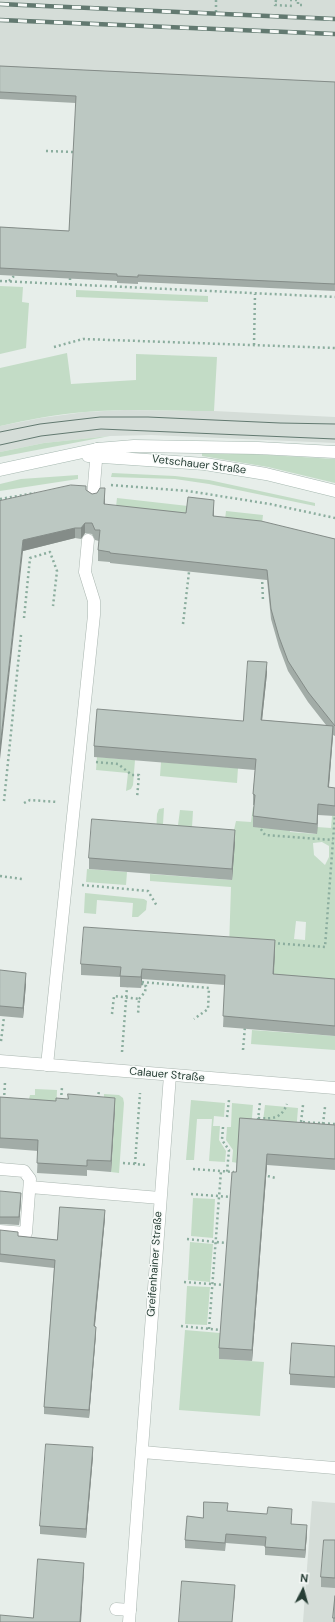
<!DOCTYPE html>
<meta charset="utf-8">
<style>
body{margin:0}
#map{position:relative;width:335px;height:1622px;overflow:hidden;background:#e7eeea;font-family:"DM Sans",sans-serif}
canvas{display:block}
.north{position:absolute;left:283px;top:1570px;width:40px;height:40px;-webkit-text-stroke:3px #f7faf8;paint-order:stroke;rotate:6deg;font-size:11px;font-weight:700;line-height:16px;text-align:center;color:#273e35}
.north::after{content:'';display:block;margin:auto;width:14px;height:18px;background:#273e35;clip-path:polygon(50% 0,100% 100%,50% 72%,0 100%)}
</style>
<div id="map">
<canvas width="335" height="1622"></canvas>
<div class="north">N</div>
</div>
<script>
const c = document.querySelector('canvas').getContext('2d');
c.lineJoin = 'round';
function fillPath(path, color) {
  c.fillStyle = color;
  c.fill(path, 'evenodd');
}
function stroke(path, color, width, dash) {
  c.strokeStyle = color;
  c.lineWidth = width;
  c.lineCap = dash ? 'butt' : 'round';
  c.setLineDash(dash || []);
  c.stroke(path);
}
function drawText(font, color, halo, rows, align = 'center') {
  c.font = font + ' "DM Sans",sans-serif';
  c.lineWidth = 3;
  c.setLineDash([]);
  c.textBaseline = 'middle';
  c.strokeStyle = halo;
  c.fillStyle = color;
  for (const [text, x, y, turn = 0] of rows) {
    c.save();
    c.translate(x, y);
    c.rotate((+turn || 0) * Math.PI / 180);
    c.textAlign = isNaN(turn) ? turn : align;
    if (halo) c.strokeText(text, 0, 0);
    c.fillText(text, 0, 0);
    c.restore();
  }
}
fillPath(new Path2D(`
 M0 0H335V86L0 72Z
 M124 410 214 411 335 417V443L151 435 110 436 44 443 0 452V426L41 418 85 412Z
 M312 1501 335 1503V1622H303Z`), '#d5ddd8');
fillPath(new Path2D(`
 M0 286 23 287 22 302 29 303 26 348 0 354Z
 M76 290 208 296V302L76 297Z
 M67 353 71 384 136 380V354L217 357 214 411C171 411 128 408 85 412 56 414 28 420 0 426V368Z
 M110 436 0 457V452L44 443Z
 M202 451 335 459V483L268 467 202 456Z
 M112 473 175 476 209 480 315 503V506L209 484 175 479 111 477Z
 M78 475V479L0 491V484L21 479Z
 M117 498 188 506 186 523 115 516Z
 M226 511 263 515 261 532 224 528Z
 M97 757 135 760 133 785 131 789 126 791 128 773 96 770Z
 M161 762 238 768 237 783 160 776Z
 M253 807 292 810 290 832 316 834 317 827 331 828 332 816H335V989L273 985 229 947 231 887 150 881V874L232 880 234 842 156 835 157 814 159 809 164 808 163 824 178 825 180 810 193 811 192 827 234 830 236 821 251 822ZM322 842 329 846V857L325 865 314 855 313 843ZM296 921 306 922 305 940 294 939Z
 M87 869 127 872 126 885 86 882Z
 M85 893 144 899 147 901 146 910 138 917H132L133 903 97 900 96 914 84 913Z
 M252 1030 335 1036V1050L251 1044Z
 M35 1089 57 1090 56 1114 29 1099 30 1095H35Z
 M104 1094 119 1095 123 1098 124 1103 119 1173 111 1172 115 1109 103 1108Z
 M191 1100 225 1103 224 1117 214 1116 213 1126H220L219 1140 226 1151 225 1162 209 1161 212 1119H197L194 1160H186Z
 M232 1103 253 1105 251 1130 238 1163 232 1162 233 1150 226 1140 227 1127H231Z
 M265 1105 298 1108 296 1133 263 1121Z
 M193 1198 215 1199 213 1238 191 1236Z
 M190 1242 213 1244 210 1282 188 1280Z
 M187 1286 210 1287 207 1325 185 1324Z
 M185 1330 220 1333 219 1359 264 1362 260 1416 179 1410Z`), '#c3dcc6');
const lane = new Path2D(`
 M93 497 97 449
 M47 1065 94 615V601L85 572 88 540
 M0 1169 24 1171 30 1179 26 1233 0 1231
 M30 1187 160 1198
 M116 1609 130 1610`);
const street = new Path2D(`
 M0 1061 335 1088
 M142 1452 335 1468
 M129 1622 170 1075`);
const secondary = new Path2D(`
 M88 456 205 464 266 474 335 491
 M0 470 97 449 134 446 258 448 335 452`);
stroke(lane, '#aab6b0', 13);
stroke(street, '#aab6b0', 13);
stroke(secondary, '#a6b8b0', 13);
stroke(new Path2D(`
 M276 0 275 5 293 6
 M290 0H298V5H302
 M216 12V0
 M46 151 74 152
 M0 281 335 297
 M9 281 15 275
 M70 285V278
 M254 345 255 294
 M54 347 83 339 335 348
 M111 485 188 491 270 504 335 518
 M0 499 35 493
 M262 577 263 601
 M24 618 30 558 50 552 57 571 53 606
 M183 624 189 572
 M96 762 118 764 132 775H139L137 798
 M4 801 21 635
 M24 803 30 800 57 802
 M258 825 265 835 333 840
 M0 876 22 879
 M82 885 148 891 157 906
 M273 943 325 947 335 814
 M142 982 209 988 208 1009 194 1019
 M139 999 145 992 146 986H142V982
 M112 1014 114 996 139 999 138 1015
 M1 1041 4 1017
 M243 1050 245 1026
 M122 1052 127 987
 M98 1099 99 1090
 M4 1100 5 1082
 M61 1100 62 1087
 M227 1117 229 1100
 M258 1118C273 1119 281 1119 287 1104
 M258 1120 260 1102
 M301 1122 303 1105
 M323 1124 325 1107
 M301 1125V1122L335 1124
 M223 1127 222 1140 229 1150 227 1172
 M123 1163 147 1165
 M135 1164 140 1093
 M193 1169 234 1172
 M263 1175 276 1178
 M191 1194 231 1197
 M187 1239 227 1243
 M184 1282 224 1285
 M181 1326 221 1330
 M209 1329 221 1171`), '#8bad9e', 2.5, [2, 3]);
stroke(lane, '#fff', 12);
stroke(street, '#fff', 12);
stroke(secondary, '#fff', 12);
stroke(new Path2D(`
 M0 432 40 424 100 417H148L280 423 335 424
 M0 445 41 436 101 429 335 439`), '#627970', 1);
const rail = new Path2D(`
 M0 4 335 19
 M0 20 335 34`);
stroke(rail, '#627970', 4.5);
stroke(rail, '#f7faf8', 3, [9]);
fillPath(new Path2D(`
 M0 66 335 82V291L138 282V284L117 283V281L0 275V227L69 231 76 103 0 99Z
 M86 490 92 494 105 499V505L186 513 214 510V516L335 539V736L333 735 329 787 335 788V816L318 815 317 834 253 827V816L254 805H253V794L255 770 94 757V746L243 721 267 673 262 720 326 725 308 702 288 671 279 647 271 619 267 580 110 563V562L98 561V550L99 541 95 540 92 534 85 533 81 539 75 538 23 551 0 501Z
 M235 842 232 880 89 869V858Z
 M275 950 274 974 335 979V1036L223 1027 225 985 142 979 141 988 120 987V977L81 975V964Z
 M0 970 26 984 23 1018 0 1016Z
 M0 1097 115 1108 111 1172 87 1170V1176L37 1173 38 1151 0 1148Z
 M240 1118 335 1125V1170L267 1165 252 1361 219 1359V1348L236 1172Z
 M0 1191 21 1200 19 1225 0 1224Z
 M105 1218 95 1326 96 1334 89 1418 44 1414V1407L54 1268 0 1262V1230L18 1236 57 1240Z
 M335 1346V1388L290 1385V1374Z
 M93 1456 86 1538 40 1534V1526Z
 M228 1511 292 1517 291 1524 307 1533 305 1558 265 1555V1546L226 1543 225 1551 185 1548V1540L203 1518Z
 M335 1540V1588L321 1587V1577Z
 M335 1596V1622H333V1618Z`), '#a2aca7');
fillPath(new Path2D(`
 M105 488V499L104 515V504Z
 M214 500V510L213 526V516Z
 M85 523V533L81 539V528Z
 M75 528V538L23 551 0 759V748L23 540Z
 M267 662V673L261 730V720Z
 M333 726V736L328 797V787Z
 M318 804V815L317 834V824Z
 M235 830V842L232 880V869Z
 M275 940V950L273 985V974Z
 M142 969V979L141 988V977Z
 M26 973V984L23 1018V1008Z
 M115 1098V1108L111 1172V1161Z
 M267 1154V1165L252 1361V1350Z
 M21 1193V1200L19 1225V1217Z
 M105 1210V1218L94 1334V1326Z
 M96 1327V1334L89 1418V1410Z
 M93 1447V1456L86 1538V1529Z
 M307 1525V1533L305 1558V1550Z
 M84 1563V1571L81 1622H80Z
 M235 1585V1592L232 1622Z`), '#848c88');
const building = new Path2D(`
 M0 66 335 82V284L138 275V277L117 276V274L0 268V227L69 231 76 96 0 92Z
 M71 485 86 486V490L92 494 97 493 100 488H105L104 504 186 513 188 497 214 500 213 516 261 521 335 539V726L308 692 288 661 279 637 271 609 267 570 110 553V552L98 550 100 530H95L92 523H85L81 528H75L23 540 0 748V501Z
 M248 661 267 662 261 720 333 726 328 787 335 788V806L318 804 317 824 253 816 255 795 253 794 256 759 94 746 97 709 243 721Z
 M92 819 235 830 232 869 89 858Z
 M84 927 275 940 273 974 335 979V1026L223 1016 225 975 142 969 141 977 120 976 121 967 81 964Z
 M0 970 26 973 23 1008 0 1006Z
 M68 1094 115 1098 111 1161 87 1160V1166L37 1163 38 1140 0 1138V1097L56 1101V1098L68 1099Z
 M240 1118 335 1125V1159L267 1154 252 1350 219 1348 232 1172H236Z
 M0 1191 21 1193 19 1217H0Z
 M60 1207 105 1210 94 1326 96 1327 89 1410 44 1407 55 1260 0 1254V1230L18 1232V1236L57 1240Z
 M292 1343 335 1346V1377L290 1374Z
 M46 1444 93 1447 86 1529 40 1526Z
 M204 1502 228 1503 227 1511 267 1514 268 1507 292 1509 291 1524 307 1525 305 1550 265 1547 266 1537 226 1534 225 1543 185 1540 187 1516 203 1518Z
 M324 1540H335V1578L321 1577Z
 M38 1559 84 1563 80 1622H0V1615L33 1618Z
 M182 1581 235 1585 232 1622H179Z
 M335 1596V1618H333Z`);
fillPath(building, '#bcc8c2');
stroke(building, '#848c88', 1);
drawText('11px', '#273e35', '#f7faf8', [
 ["Vetschauer Straße",199,465,7],
 ["Calauer Straße",167,1075,5],
 ["Greifenhainer Straße",155,1264,-86]
]);
</script>
